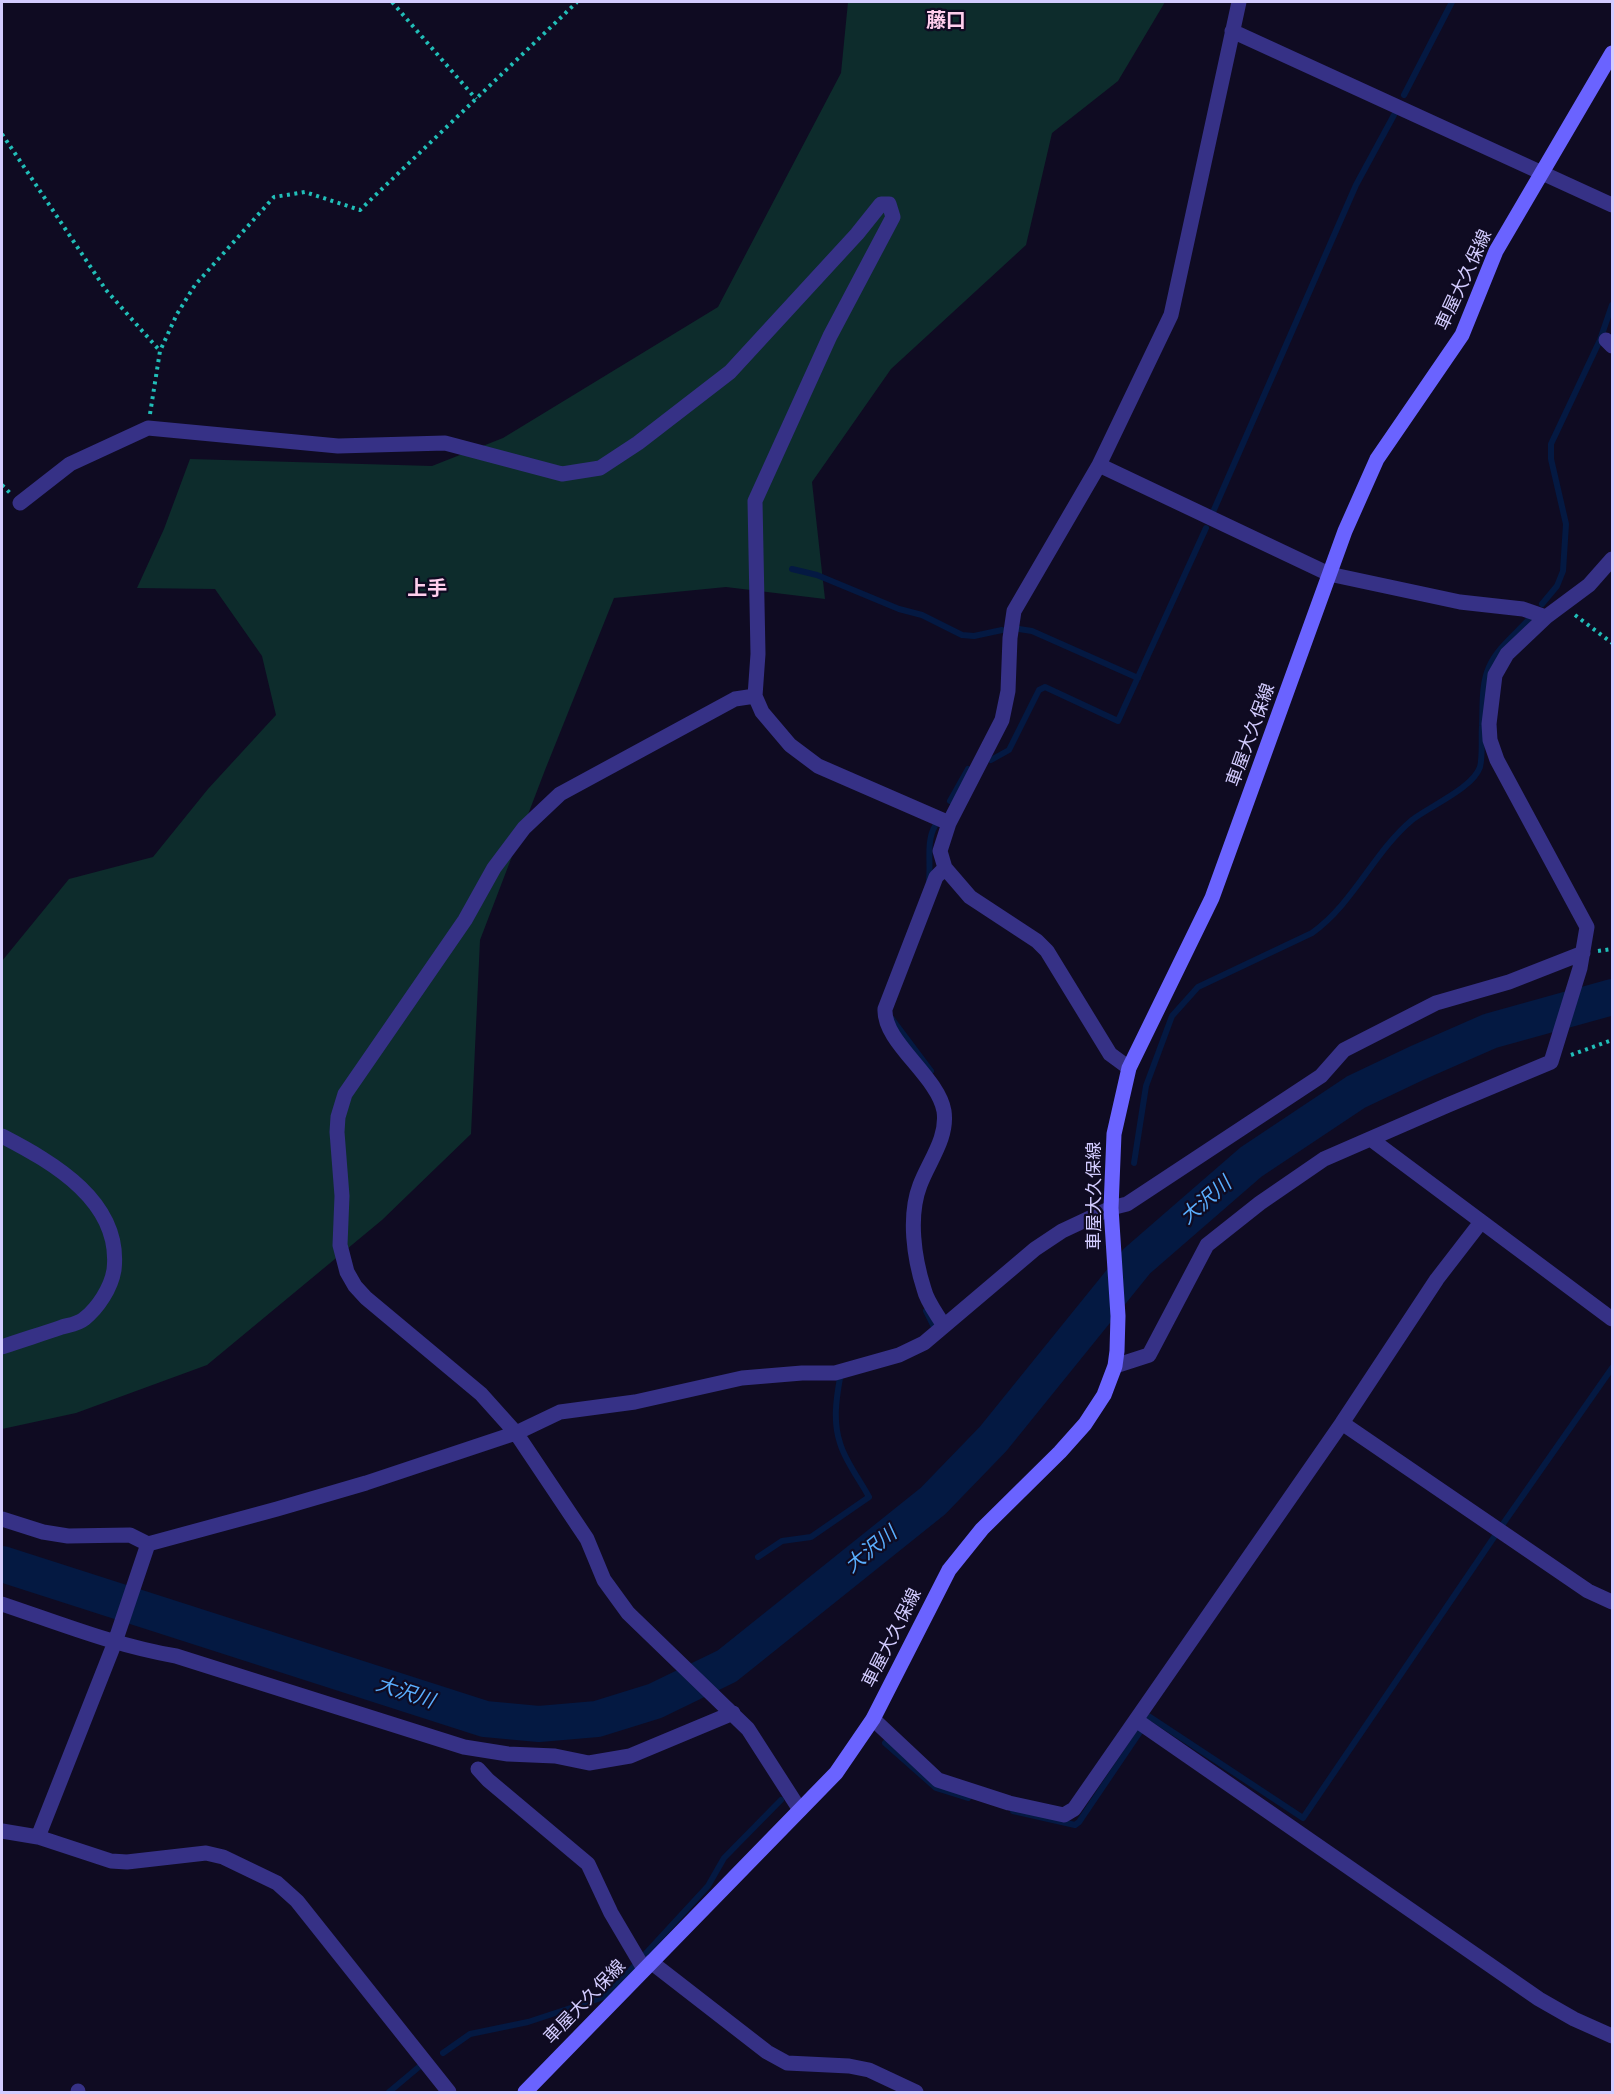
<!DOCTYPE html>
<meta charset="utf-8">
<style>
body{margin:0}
#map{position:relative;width:1614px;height:2094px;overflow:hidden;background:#0f0b22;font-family:Montserrat,sans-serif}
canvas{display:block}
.frame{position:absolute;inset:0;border:3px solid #d3ccff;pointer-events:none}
</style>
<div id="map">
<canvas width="1614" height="2094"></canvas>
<div class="frame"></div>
</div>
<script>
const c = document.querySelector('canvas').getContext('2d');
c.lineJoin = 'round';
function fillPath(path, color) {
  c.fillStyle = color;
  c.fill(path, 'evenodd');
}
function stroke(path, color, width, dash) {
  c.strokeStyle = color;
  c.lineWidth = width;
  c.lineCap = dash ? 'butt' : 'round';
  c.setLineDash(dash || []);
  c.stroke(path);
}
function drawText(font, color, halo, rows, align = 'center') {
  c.font = font + ' Montserrat,"Noto Sans JP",sans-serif';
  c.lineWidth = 4.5;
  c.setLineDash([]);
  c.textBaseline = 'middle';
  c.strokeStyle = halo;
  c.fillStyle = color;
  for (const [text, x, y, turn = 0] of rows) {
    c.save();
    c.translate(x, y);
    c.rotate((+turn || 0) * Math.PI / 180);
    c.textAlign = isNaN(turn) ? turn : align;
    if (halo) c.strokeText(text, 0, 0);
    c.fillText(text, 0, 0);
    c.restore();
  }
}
fillPath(new Path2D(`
 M848 2H1165L1118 81 1052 133 1026 245 891 369 812 482 825 599 726 587 614 598 545 770 480 940 471 1134 382 1220 207 1365 76 1413 2 1429V961L69 879 153 857 208 789 276 715 262 656 215 589 137 588 164 529 190 459 432 466 503 438 718 307 841 73Z`), '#0d2c2c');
stroke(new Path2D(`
 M1404 95 1452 2
 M1213 512 1356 185 1394 115
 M792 569 817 575 899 609 922 615 962 635 974 636 1002 630
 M1542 604 1557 586 1563 571 1566 524 1551 459V444L1600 340 1612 305
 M1019 629 1032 631 1138 678
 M991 760 1009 750 1039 690 1045 687 1118 721 1206 528
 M950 801 968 769
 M929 880C931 863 926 841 935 826
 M892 1019 931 1071
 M1134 1163 1146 1086 1172 1016 1198 987 1312 933C1354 903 1373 853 1412 820 1430 806 1473 788 1480 767 1483 755 1481 738 1482 726 1483 707 1481 685 1489 667 1497 648 1517 633 1530 618
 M926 1311 935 1329
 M758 1557 782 1541 811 1537 869 1497C860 1480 845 1461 840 1443 833 1422 836 1400 840 1378
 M885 1743 936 1788 968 1798
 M1013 1811 1075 1825 1079 1822 1150 1717 1303 1818 1505 1521 1612 1368
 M443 2053 470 2034 528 2022 604 1997 612 1990 708 1886 724 1858 781 1800
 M389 2092 420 2066`), '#041942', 6);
stroke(new Path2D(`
 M2 1564 485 1719 539 1724 597 1719 655 1701 727 1666 933 1501 993 1439 1137 1261 1251 1162 1356 1092 1417 1063 1490 1031 1612 997`), '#041942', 36);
stroke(new Path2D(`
 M392 2 476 99
 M2 134 106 290 160 351
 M150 414 160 351 177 314 195 285 274 197 305 192 360 210 577 2
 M2 485 10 493
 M1575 615 1612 643
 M1598 951 1612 949
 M1571 1055 1612 1040`), '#21beb8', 4, [3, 4.5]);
stroke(new Path2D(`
 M1232 31 1612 205
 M1606 340 1612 346
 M1099 465 1329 574 1460 602 1523 609 1546 617
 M20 503 70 464 148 428 338 446 445 443 562 474 600 468 638 443 730 372 857 234 881 204H889L893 217 830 336 755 501 758 654 755 696 762 712 790 745 818 766 949 823
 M755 696 735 699 560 794 524 828 494 868 465 920 345 1094 338 1117 337 1132 342 1196 340 1245 347 1272 355 1286 366 1298 481 1394 516 1433 587 1539 604 1580 628 1613 748 1729 800 1810
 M1129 1068 1110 1054 1047 951 1037 941 970 897 945 868 940 851 949 823 1002 720 1008 691 1010 638 1014 611 1099 465 1171 315 1239 2
 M2 1136C54 1163 122 1202 114 1270 111 1288 98 1308 84 1319 78 1324 69 1325 62 1327 42 1334 22 1340 2 1347
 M1372 1140 1612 1319
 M944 1326C937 1314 927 1302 924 1289 914 1258 908 1216 920 1185 929 1161 948 1138 944 1111 938 1076 883 1042 885 1009L936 877 945 868
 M1115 1366 1149 1355 1207 1245 1260 1203 1324 1159 1448 1105 1551 1062 1580 968 1587 927 1497 760 1490 740 1489 724 1495 675 1507 654 1546 617 1589 585 1612 559
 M1342 1423 1588 1591 1612 1602
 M2 1519 43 1532 68 1536 130 1535 148 1544 277 1509 366 1483 516 1433 560 1412 635 1402 742 1378 802 1373H835L899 1355 924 1343 1035 1249 1062 1231 1111 1208 1127 1204 1321 1076 1344 1050 1436 1003 1509 982 1583 953
 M2 1604C59 1623 116 1646 176 1656L464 1747 508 1754 555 1756 589 1763 630 1756 733 1713
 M873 1719 938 1780 1009 1803 1064 1815 1074 1809 1342 1423 1437 1279 1481 1222
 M1136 1720 1539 1999 1574 2019 1612 2036
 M478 1769 488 1780 588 1864 611 1913 644 1969
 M2 1831 38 1837 111 1861 127 1862 206 1853 223 1857 277 1883 297 1901 449 2092
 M38 1837 115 1642 148 1544
 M651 1962 767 2052 787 2063 849 2066 869 2070 916 2092
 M78 2091V2092`), '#363186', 15);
stroke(new Path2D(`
 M525 2092 836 1773 873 1719 949 1570 982 1529 1060 1452 1085 1424 1104 1395 1115 1366 1117 1351 1118 1316 1111 1208 1114 1134 1129 1068 1212 898 1345 531 1377 459 1462 335 1496 251 1612 53`), '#6a63ff', 15);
drawText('18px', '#d3ccff', '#0f0b22', [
 ["車屋大久保線",1464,280,-65],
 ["車屋大久保線",1251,735,-70],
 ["車屋大久保線",1095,1196,-90],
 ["車屋大久保線",892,1638,-63],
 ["車屋大久保線",585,2002,-46]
]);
drawText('bold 20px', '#ffceec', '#0f0b22', [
 ["藤口",946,21],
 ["上手",427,589]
]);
drawText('italic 20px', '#5aafff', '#0f0b22', [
 ["大沢川",1206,1201,-41],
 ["大沢川",871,1550,-39],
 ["大沢川",405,1693,18]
]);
</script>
